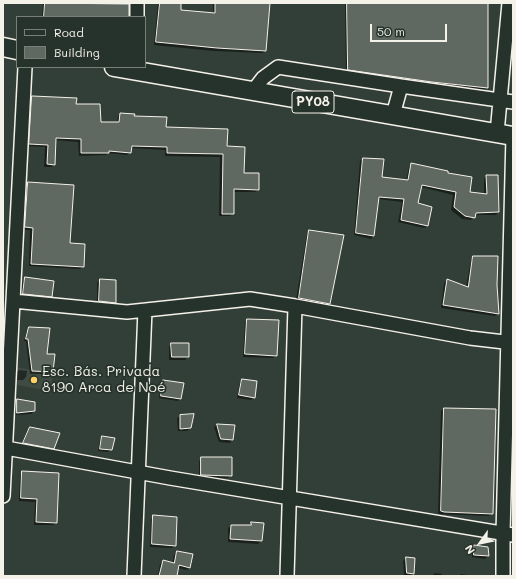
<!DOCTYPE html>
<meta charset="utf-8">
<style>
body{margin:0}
#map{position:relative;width:516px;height:579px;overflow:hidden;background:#323e38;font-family:Mali,sans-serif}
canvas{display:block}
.frame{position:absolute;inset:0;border:4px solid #f4f1e8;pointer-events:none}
.legend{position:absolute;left:16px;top:16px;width:130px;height:52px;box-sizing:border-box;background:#26332d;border:1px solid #787f78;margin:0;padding:5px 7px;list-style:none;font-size:12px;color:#f4f1e8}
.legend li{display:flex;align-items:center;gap:8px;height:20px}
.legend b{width:20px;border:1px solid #787f78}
.north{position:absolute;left:460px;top:523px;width:40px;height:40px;-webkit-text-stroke:3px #26332d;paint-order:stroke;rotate:237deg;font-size:11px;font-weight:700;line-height:16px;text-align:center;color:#f4f1e8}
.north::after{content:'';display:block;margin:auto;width:14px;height:18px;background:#f4f1e8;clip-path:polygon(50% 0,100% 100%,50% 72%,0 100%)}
.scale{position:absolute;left:370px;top:24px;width:77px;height:18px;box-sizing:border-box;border:2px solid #f4f1e8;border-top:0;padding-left:5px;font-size:12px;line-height:14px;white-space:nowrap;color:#f4f1e8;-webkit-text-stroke:3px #26332d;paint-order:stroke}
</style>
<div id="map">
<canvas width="516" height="579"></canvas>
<div class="frame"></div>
<ul class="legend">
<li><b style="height:5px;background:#26332d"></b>Road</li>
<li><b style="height:11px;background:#5f6861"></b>Building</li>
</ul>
<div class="north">N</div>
<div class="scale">50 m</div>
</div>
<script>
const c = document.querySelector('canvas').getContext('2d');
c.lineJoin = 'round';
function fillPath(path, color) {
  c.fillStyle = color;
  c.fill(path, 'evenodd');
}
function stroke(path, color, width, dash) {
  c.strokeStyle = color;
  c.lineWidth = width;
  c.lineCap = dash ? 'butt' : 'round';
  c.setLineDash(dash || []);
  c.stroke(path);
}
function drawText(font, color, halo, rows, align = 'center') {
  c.font = font + ' Mali,sans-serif';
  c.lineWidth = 3.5;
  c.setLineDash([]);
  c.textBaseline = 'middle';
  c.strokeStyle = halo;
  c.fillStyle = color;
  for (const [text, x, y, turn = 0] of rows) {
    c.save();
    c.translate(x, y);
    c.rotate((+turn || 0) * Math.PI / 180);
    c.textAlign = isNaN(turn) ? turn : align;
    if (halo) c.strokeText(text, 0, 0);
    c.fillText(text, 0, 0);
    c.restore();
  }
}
fillPath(new Path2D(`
 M16 367 53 374 51 391 17 385Z`), '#404b44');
fillPath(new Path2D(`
 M43 3H118L128 5V17H42Z
 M158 3H180V11L213 14V3H269L265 50 263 53 214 51 154 45Z
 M345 3H487V87L484 90 428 85 346 72Z
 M32 97 75 105 100 123H117L118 116 121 114 226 147 243 174 258 190 255 192H233V214L230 216H219L220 157 165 156V150L130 148V152L127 155 108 153 106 155 79 156 78 142 55 140 54 165 51 167H44L45 147 27 146 30 99Z
 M363 159 381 178 406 181 409 167 411 164 468 193 484 195V179L486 176 498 212 496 215H474L471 220 462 219 451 210 453 195 421 187 416 204 427 226 424 228 398 222 402 202 378 199 373 236 371 239 354 235 360 161Z
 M29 183 83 266 80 269 29 266 30 230H23L26 186Z
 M310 232 329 304 326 307 296 300 307 234Z
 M474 257 496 285 498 313 495 316 441 308 444 283 447 280 466 287 471 260Z
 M26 278 52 296 49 299 21 296 23 281Z
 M100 280 115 302 112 305 97 304V283Z
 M247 320 276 356 273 358 243 357 245 322Z
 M30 328 46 355 52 371 50 374H30L26 341H24L27 331Z
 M172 344 188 357 185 360H169V347Z
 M19 370 27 371 26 377 23 380H15L16 373Z
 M242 380 254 397 251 400 237 398 240 382Z
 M163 381 181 398 178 401 159 398 161 384Z
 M18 400 34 411 31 414 15 415V403Z
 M444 409 492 513 489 516 438 514 441 411Z
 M180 416 190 428 187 431H178L177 418Z
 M217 425 234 426 232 440 230 443 219 442 214 427Z
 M30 428 54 448 51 451 21 446 27 431Z
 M102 437 111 449 108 452 98 451 100 440Z
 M202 458 231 475 228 478 199 477V461Z
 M23 472 56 523 53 525H34L35 502 19 501 20 475Z
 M154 516 175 545 172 548 150 547 151 519Z
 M251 523 261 541 258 544 228 542V528L231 526H249Z
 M474 546 487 548 488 556 485 559 472 557V549Z
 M177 552 190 567 187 570 178 568 176 576H158L160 564 163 562 172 564 174 555Z
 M406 558 414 559 413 574 411 576H404L403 561Z
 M435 573 442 574V576H432Z
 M461 574 473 576H459Z`), '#0007');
const building = new Path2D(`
 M45 3 129 4V17H44Z
 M160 3H181V10L215 13V3H270L266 51 217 48 156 42Z
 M347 3H488V88L432 82 348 70Z
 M32 96 77 98 76 104H100L101 122H119L120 113 135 114 134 116 167 117 166 127 228 129 227 146 245 147 244 173H259V190L234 189V214H222L223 154 167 153V147L132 146 131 153 109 151V153H81V139L56 138 55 165 47 164 48 145 29 144Z
 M363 158 384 159 382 177 408 180 411 163 448 171V173L472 177 470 192 487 194 486 175H498L499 212 476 213 475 218 465 216 454 207 456 192 422 185 418 203 432 207 428 226 401 220 404 199 379 197 374 236 356 233Z
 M28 182 74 185 70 243 85 244 84 267 31 264 33 228 25 227Z
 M309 230 344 235 330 304 299 298Z
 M473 256H498L497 285 499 314 443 305 447 279 468 287Z
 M25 277 54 281 52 297 23 294Z
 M100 279 116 280V303L99 301Z
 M247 319 279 320 277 356 245 354Z
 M29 327 50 328 47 354H55L53 372 32 371 28 339H26Z
 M171 343H189V357H172Z
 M242 379 257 381 255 398 239 395Z
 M163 380 184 383 181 399 161 396Z
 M17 399 35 402V411L17 413Z
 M444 408 496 409 493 514 444 512 441 511Z
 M194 414 191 428 180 429V415Z
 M217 424 235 425 233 440 221 439Z
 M30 427 60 433 54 449 23 443Z
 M102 436 115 438 112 450 100 449Z
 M201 457H232V476L201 475Z
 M22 471 59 473 57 523 36 522 37 499 21 498Z
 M153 515 177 517 176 546 152 544Z
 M251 522 264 523 262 541 230 539 231 525H251Z
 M474 545 488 547 489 556 474 555Z
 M177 551 193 554 190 568 179 565 177 576H159L163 560 174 563Z
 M406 557 415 558 414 574 407 573Z`);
fillPath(building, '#5f6861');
stroke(building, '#f4f1e8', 1);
const minor = new Path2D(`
 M137 17V3
 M253 91 263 78 278 67 401 86
 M393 115 401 86 513 102
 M497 133 509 3
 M13 301 127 312 250 299 295 306 470 338 513 343
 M6 448 170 478 513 535
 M3 496 25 67
 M134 576 145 310
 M287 576 295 306
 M503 576V534L513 136`);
const highway = new Path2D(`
 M3 47 17 50
 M114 67 513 136`);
stroke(minor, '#f4f1e8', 16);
stroke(highway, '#f4f1e8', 21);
stroke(minor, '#26332d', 13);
stroke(highway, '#26332d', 18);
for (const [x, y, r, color] of [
 [34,380,4,"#ffd166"]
]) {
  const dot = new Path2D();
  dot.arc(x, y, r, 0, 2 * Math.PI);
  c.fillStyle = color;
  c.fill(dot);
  stroke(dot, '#26332d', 1.5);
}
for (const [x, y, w] of [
 [313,102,42]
]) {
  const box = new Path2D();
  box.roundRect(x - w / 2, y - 11, w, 22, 3);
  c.fillStyle = '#26332d';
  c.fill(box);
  stroke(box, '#f4f1e8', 1);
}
drawText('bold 13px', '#f4f1e8', null, [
 ["PY08",313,102]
]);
drawText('14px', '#f4f1e8', '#26332d', [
 ["Esc. Bás. Privada",42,372],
 ["8190 Arca de Noé",42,388]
], 'left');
</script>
